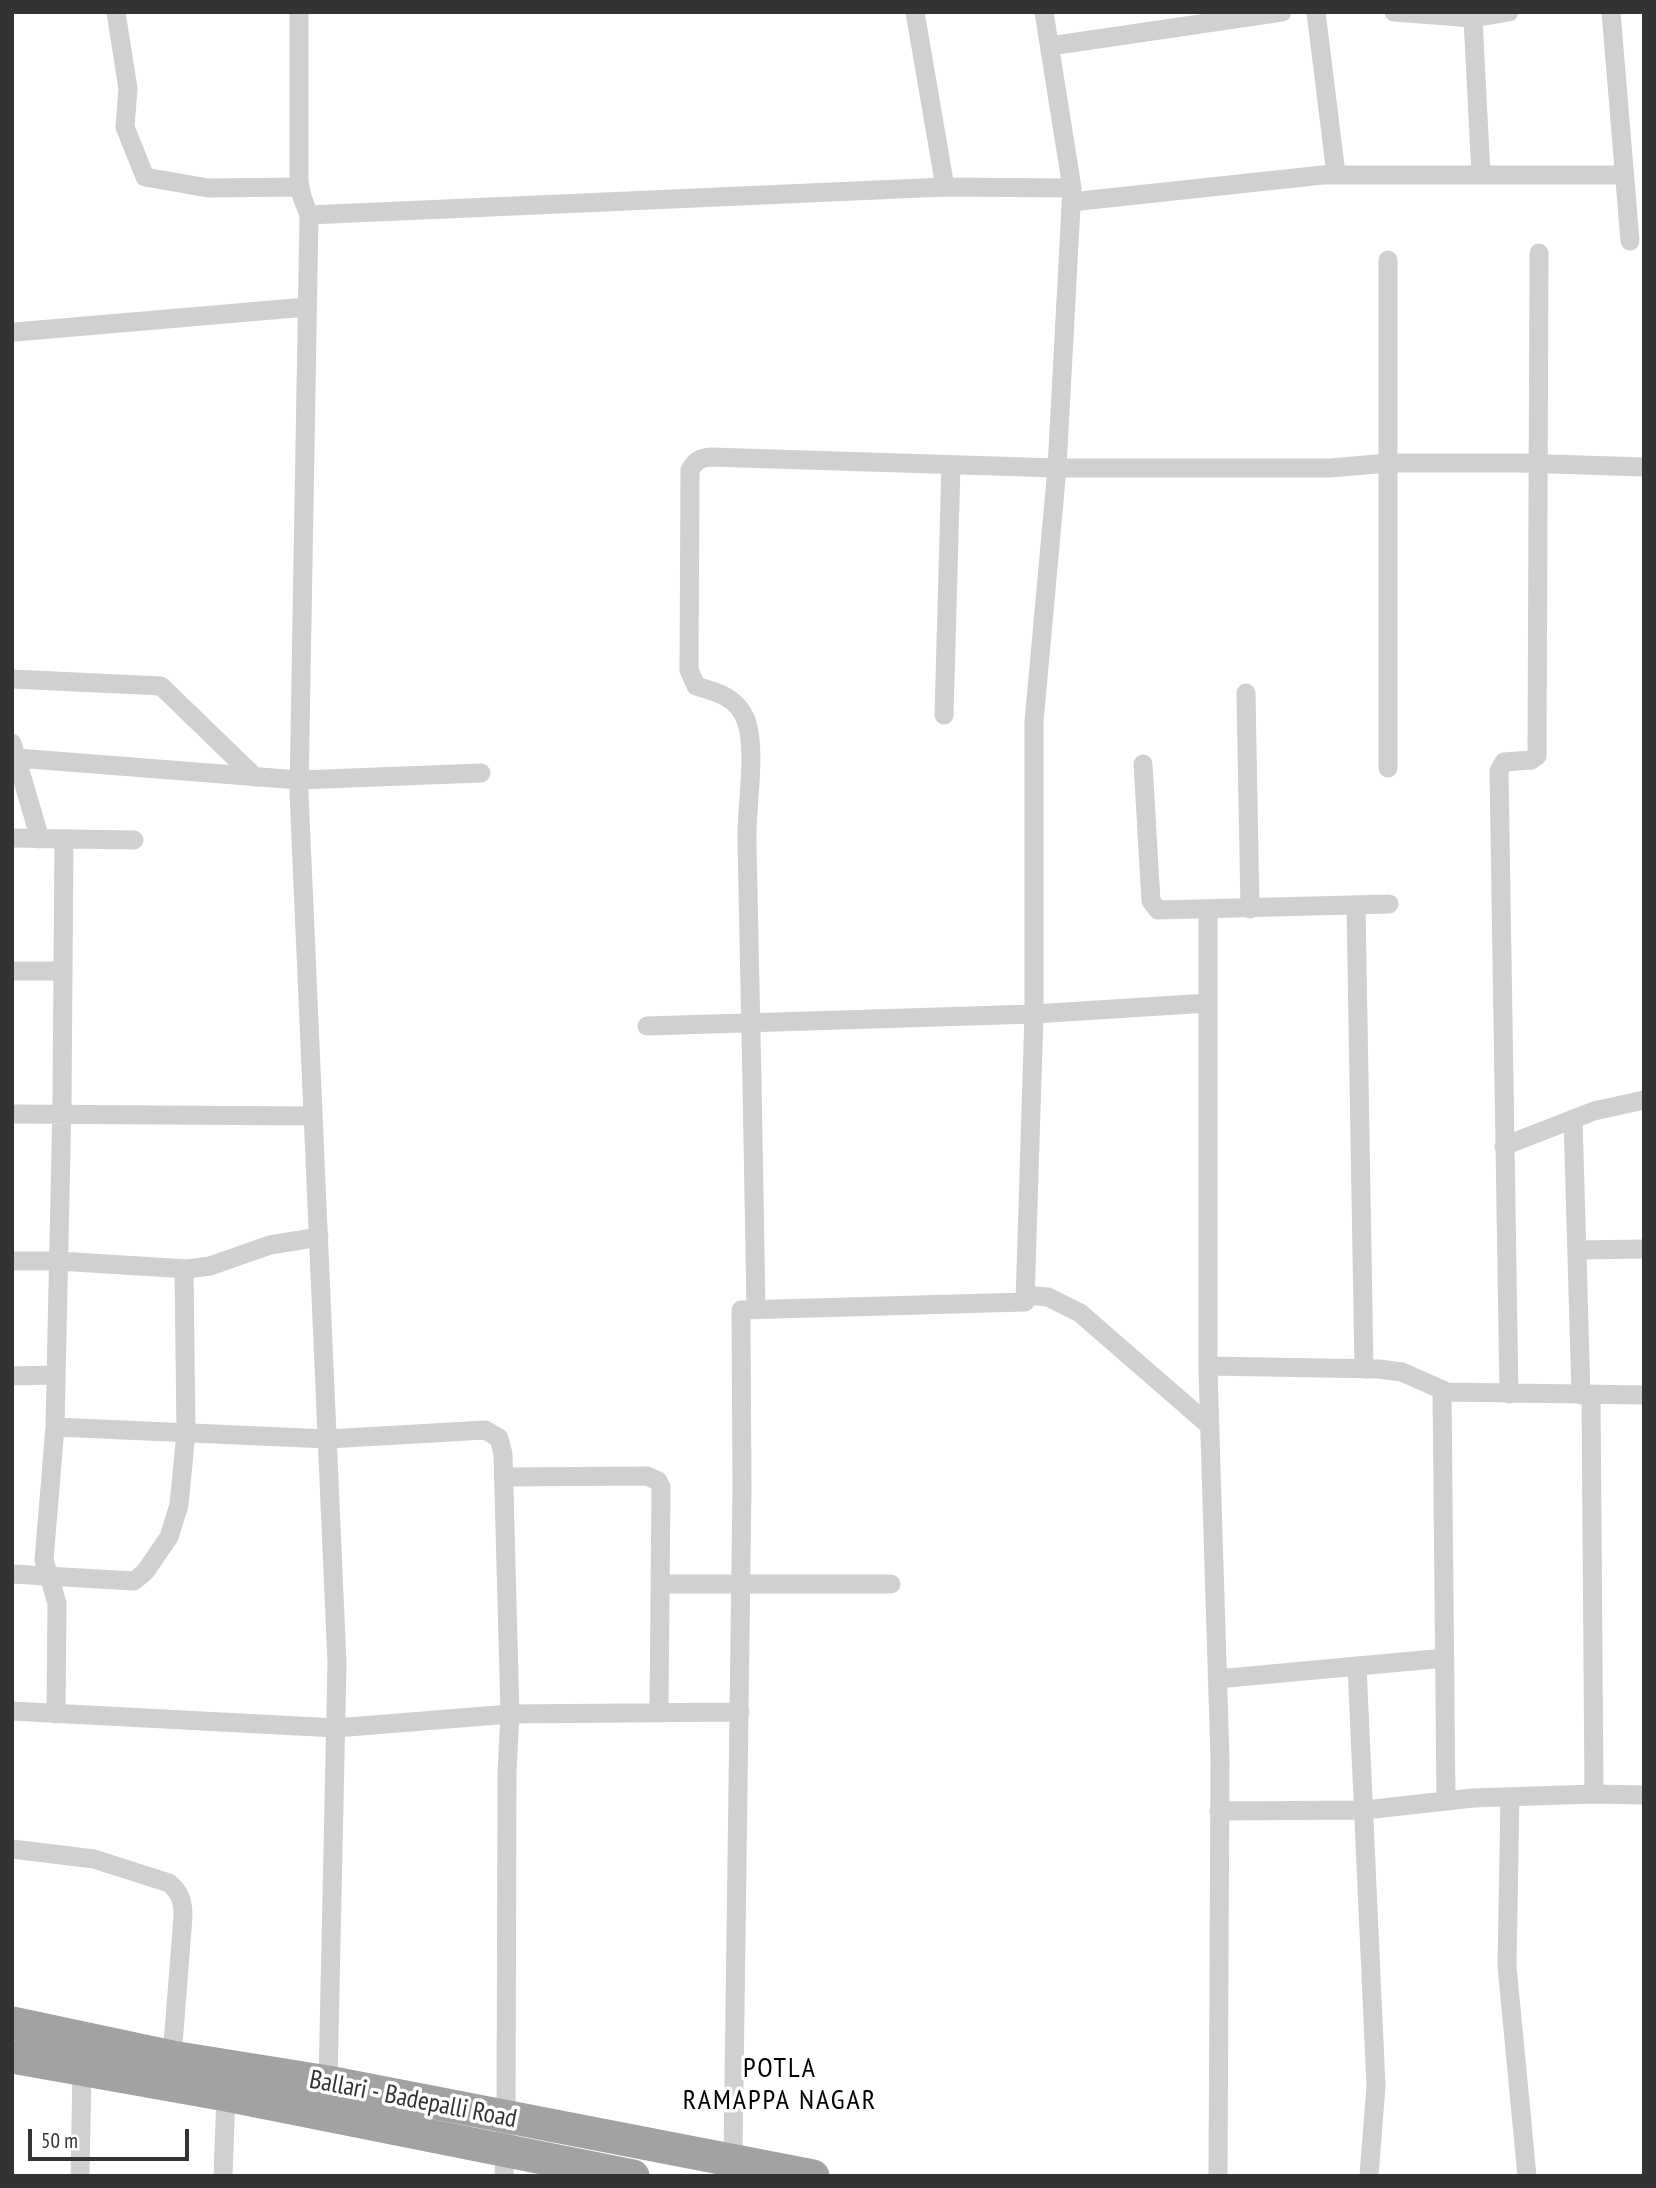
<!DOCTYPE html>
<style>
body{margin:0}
#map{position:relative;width:1656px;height:2188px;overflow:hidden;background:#fff;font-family:"PT Sans Narrow",sans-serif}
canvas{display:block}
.frame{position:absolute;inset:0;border:14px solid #333;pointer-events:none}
.scale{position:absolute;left:28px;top:2129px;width:161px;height:32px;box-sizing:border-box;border:4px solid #333;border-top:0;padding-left:9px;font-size:21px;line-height:24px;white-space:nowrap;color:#333;-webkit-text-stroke:5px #fff;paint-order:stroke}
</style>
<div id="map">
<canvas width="1656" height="2188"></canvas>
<div class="frame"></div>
<div class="scale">50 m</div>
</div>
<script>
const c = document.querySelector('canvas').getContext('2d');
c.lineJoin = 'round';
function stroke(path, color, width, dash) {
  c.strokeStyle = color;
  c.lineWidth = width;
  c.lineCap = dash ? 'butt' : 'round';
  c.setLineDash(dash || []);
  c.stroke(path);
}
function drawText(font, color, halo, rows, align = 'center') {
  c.font = font + ' "PT Sans Narrow",sans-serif';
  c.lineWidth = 7;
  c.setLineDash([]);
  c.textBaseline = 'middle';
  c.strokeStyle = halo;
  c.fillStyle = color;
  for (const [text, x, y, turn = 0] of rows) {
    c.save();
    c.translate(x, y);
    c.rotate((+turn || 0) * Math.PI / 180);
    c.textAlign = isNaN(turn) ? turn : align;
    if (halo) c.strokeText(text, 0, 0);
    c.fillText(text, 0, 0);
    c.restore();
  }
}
stroke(new Path2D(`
 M116 12 128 89 125 127 145 177 208 188 300 187
 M299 12V181L302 197 309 215
 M1394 12 1473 18 1509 12
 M1611 12 1630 241
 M1473 18 1481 175
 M1050 46 1282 12
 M1325 175H1624
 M945 187 1072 188
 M1071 202 1332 174 1335 166 1316 12
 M15 332 307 307
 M12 679 161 686 255 777
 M1246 693 1250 909
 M944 715 951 465
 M12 743 40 839
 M17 758 299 780 481 773
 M1143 764 1151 901 1158 910 1389 904
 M1388 768V260
 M12 838 134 840
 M1356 905 1364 1369
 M1208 910V1371L1220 1759 1218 2176
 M12 971H63
 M647 1026 1034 1014 1208 1003
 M12 1114 313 1116
 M1573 1119 1581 1395
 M1504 1146 1594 1111 1644 1100
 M1577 1250 1644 1249
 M12 1261H58L188 1269 210 1266 270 1245 319 1237
 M1026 1295 1048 1297 1080 1313 1210 1426
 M756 1309C754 1153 750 998 747 842 746 807 757 751 746 720 737 697 717 692 696 686L689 670 690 470C696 460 700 458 711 457L1057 468H1330L1388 463H1520L1644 467
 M1208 1366 1379 1369 1402 1372 1447 1392 1644 1395
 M12 1376 54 1375
 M1442 1390 1446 1801
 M1509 1394 1499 771 1504 762 1531 760 1537 756 1539 253
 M1591 1394 1594 1794
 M55 1427 328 1439 485 1430 499 1438 503 1454 510 1714 507 1772 506 2118 504 2176
 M503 1477 647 1476 658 1481 661 1487 659 1711
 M12 1574 134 1581 145 1572 169 1537 179 1505 186 1433 184 1269
 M660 1584H891
 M1357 1666 1376 2086 1369 2176
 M1217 1679 1445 1658
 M12 1711 336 1728 510 1714 740 1712
 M56 1714 57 1603 44 1560 55 1427 62 1102 64 839
 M1510 1797 1507 1966 1527 2176
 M1219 1811 1365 1810 1473 1798 1594 1794 1644 1795
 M12 1849 94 1859 169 1883C181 1893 183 1902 183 1917L172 2057
 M328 2082 337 1663 299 793 309 215 945 187 915 12
 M733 2159 742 1488 741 1310 1025 1302 1034 1014V722L1057 468 1072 188 1044 12
 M80 2176 82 2070
 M223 2176 226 2095`), '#d0d0d0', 19);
stroke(new Path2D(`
 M12 2023 172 2057 328 2082 813 2176
 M12 2057 226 2095 633 2176`), '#a2a2a2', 33);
drawText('26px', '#333', '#fff', [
 ["Ballari - Badepalli Road",413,2100,11]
]);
c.letterSpacing = '2px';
drawText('28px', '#000', '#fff', [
 ["POTLA",780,2069],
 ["RAMAPPA NAGAR",780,2101]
]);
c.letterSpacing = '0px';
</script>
